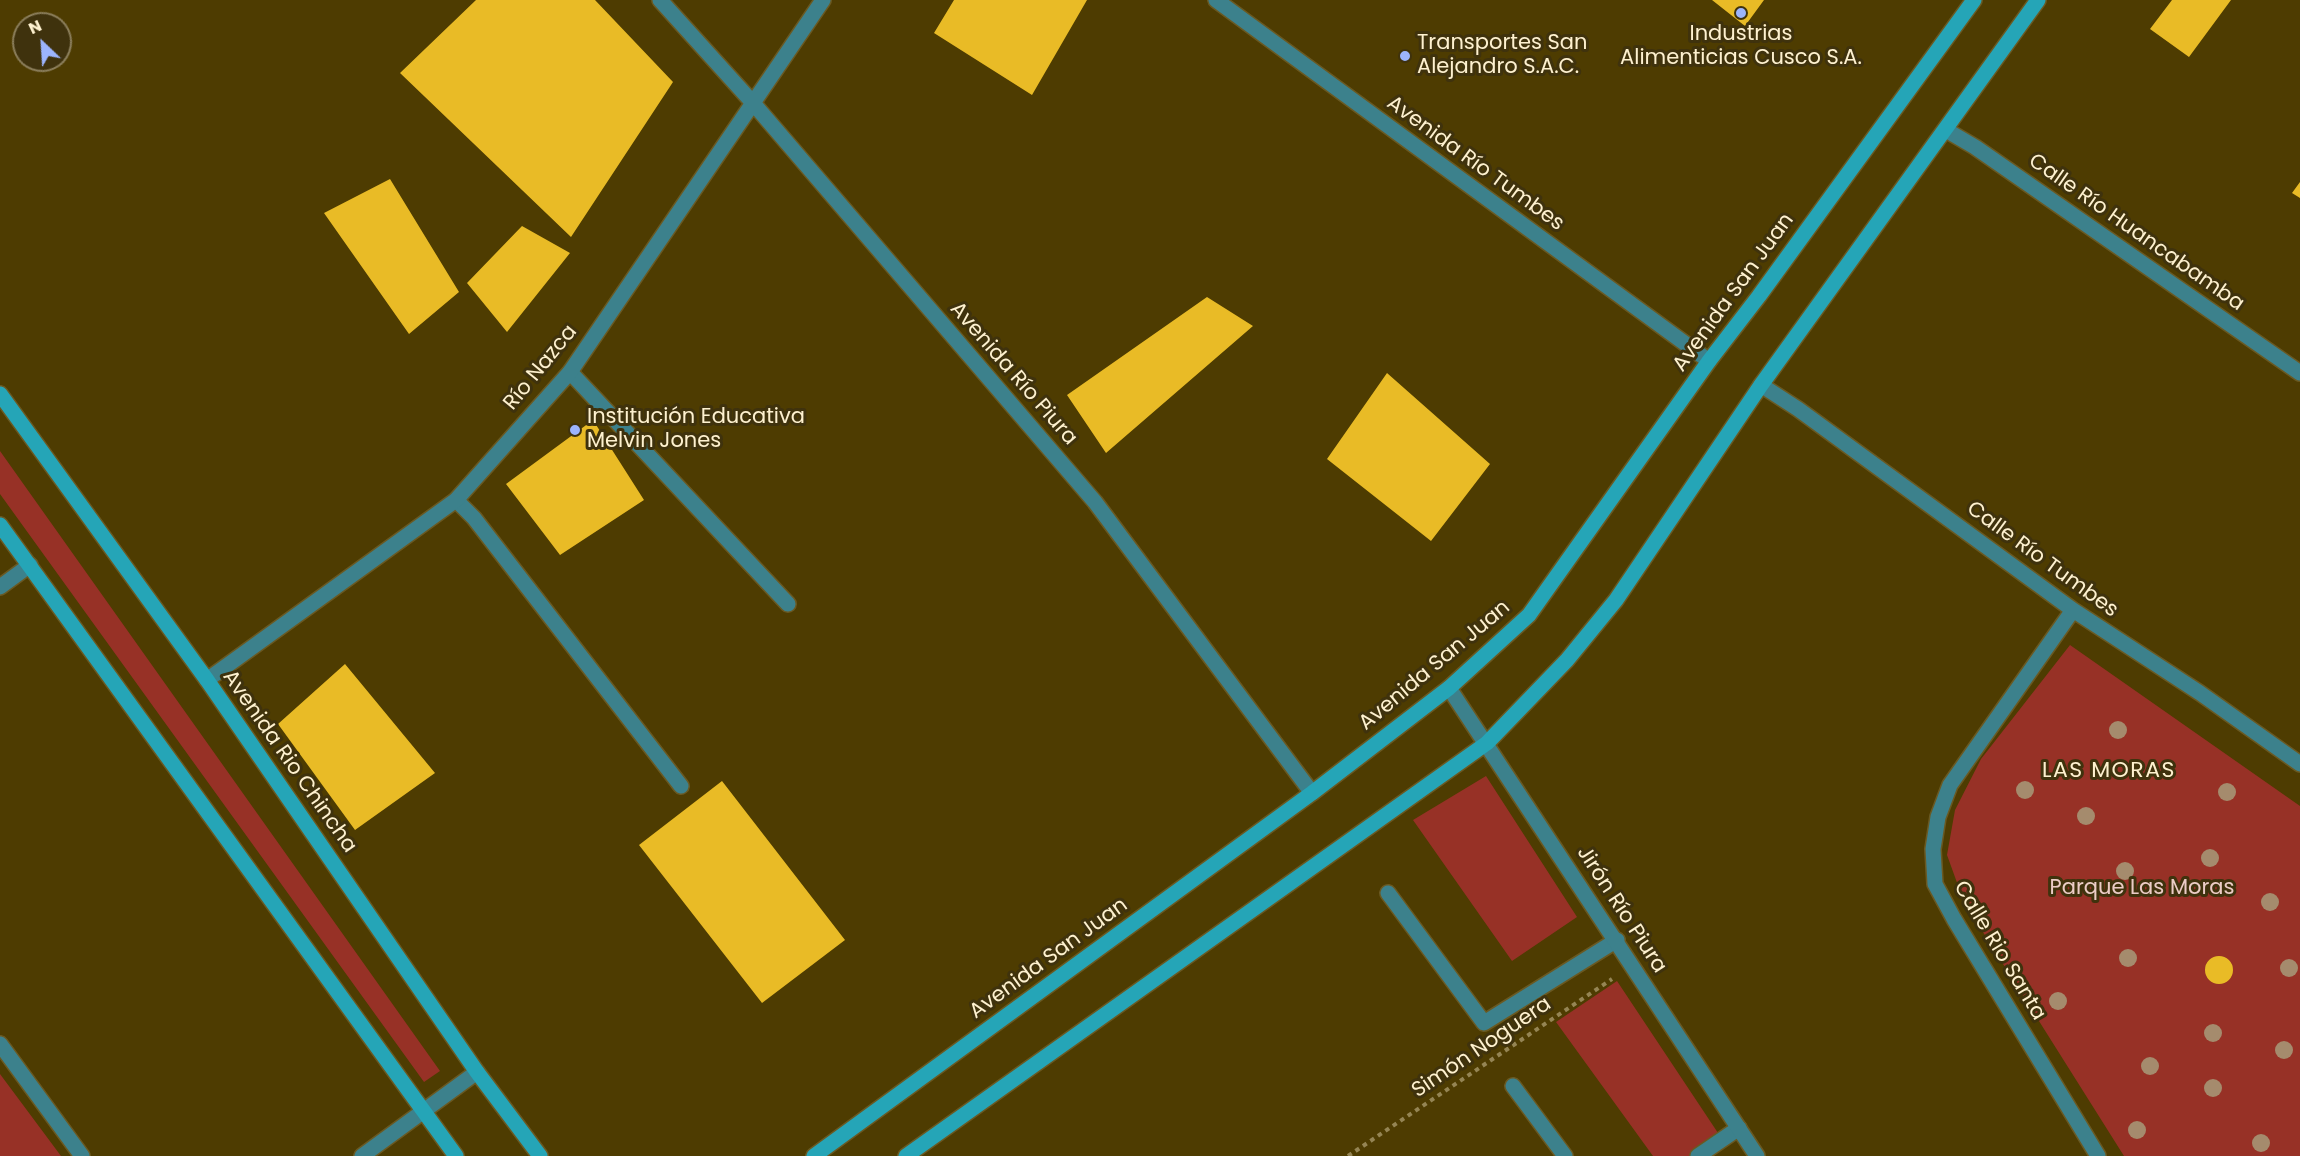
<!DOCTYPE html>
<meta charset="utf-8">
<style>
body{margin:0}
#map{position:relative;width:2300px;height:1156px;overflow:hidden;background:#4e3c01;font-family:Poppins,sans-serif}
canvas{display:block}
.north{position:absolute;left:12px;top:12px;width:60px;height:60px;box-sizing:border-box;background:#3f320d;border:2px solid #8b7e5b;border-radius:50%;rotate:335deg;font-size:16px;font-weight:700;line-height:24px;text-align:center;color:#fef1cf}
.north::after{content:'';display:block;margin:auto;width:21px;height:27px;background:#9cb4fd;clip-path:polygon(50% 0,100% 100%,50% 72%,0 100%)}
</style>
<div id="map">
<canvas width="2300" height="1156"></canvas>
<div class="north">N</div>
</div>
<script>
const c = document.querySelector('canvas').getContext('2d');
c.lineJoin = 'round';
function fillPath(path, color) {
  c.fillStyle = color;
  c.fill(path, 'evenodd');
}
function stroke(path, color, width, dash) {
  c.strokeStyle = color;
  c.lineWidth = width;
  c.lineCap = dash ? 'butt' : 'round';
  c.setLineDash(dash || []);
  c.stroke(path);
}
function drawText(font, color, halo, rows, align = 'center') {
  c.font = font + ' Poppins,sans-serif';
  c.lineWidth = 6;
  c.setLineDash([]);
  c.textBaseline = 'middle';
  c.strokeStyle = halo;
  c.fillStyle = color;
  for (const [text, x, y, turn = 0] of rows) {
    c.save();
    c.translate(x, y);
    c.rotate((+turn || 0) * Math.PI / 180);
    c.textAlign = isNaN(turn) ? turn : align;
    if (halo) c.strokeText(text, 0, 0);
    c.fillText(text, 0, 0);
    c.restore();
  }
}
fillPath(new Path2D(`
 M0 451 440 1071 424 1082 0 494Z
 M2070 645 2300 806V1156H2124L1964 902 1947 855 1955 810 1981 759Z
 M1486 776 1577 917 1512 961 1413 820Z
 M1617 981 1720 1136 1693 1156H1653L1556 1022Z
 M0 1074 61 1156H0Z`), '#973126');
fillPath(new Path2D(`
 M476 0H595L673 82 571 237 400 73Z
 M954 0H1087L1032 95 934 33Z
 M1712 0H1764L1745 26Z
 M2172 0H2231L2189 57 2150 29Z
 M390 179 459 292 409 334 324 213Z
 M2300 182V198L2292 193Z
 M522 226 570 253 507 332 467 283Z
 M1207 297 1253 326 1106 453 1067 395Z
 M1387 373 1490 464 1431 541 1327 459Z
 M593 420 644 500 560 555 506 484Z
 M345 664 435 773 355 830 278 724Z
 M722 781 845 940 762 1003 639 845Z
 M2205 970a14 14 0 1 1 28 0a14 14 0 1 1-28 0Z`), '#e9bb26');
const lane = new Path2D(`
 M570 372 788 604
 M456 500 474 518 681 786
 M1388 893 1484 1023 1617 940
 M1513 1086 1565 1156
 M1698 1156 1739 1128`);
const street = new Path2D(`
 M660 0 753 103 1095 502 1312 793
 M1216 0 1709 361
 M1946 130 1975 147 2300 373
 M1761 385 1798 409 2073 610 2200 693 2300 764
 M0 587 30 565
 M2073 610 1950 785 1938 817 1933 849 1935 884 1954 919 2098 1156
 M207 680 456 500 570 372 823 0
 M1449 688 1757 1156
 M0 1044 82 1156
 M362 1156 477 1072`);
const secondary = new Path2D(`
 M0 394 207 680 477 1072 540 1156
 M0 525 456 1156
 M814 1156 1312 793 1449 688 1529 615 1709 361 1759 296 1974 0
 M906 1156 1487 743 1567 660 1616 600 1761 385 2038 0`);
stroke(lane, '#6a5922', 18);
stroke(street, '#6a5922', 18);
stroke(secondary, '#6a5922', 18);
stroke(new Path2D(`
 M1348 1156 1612 979`), '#958554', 4, [4.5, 4.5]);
stroke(lane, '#3c818c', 15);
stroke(street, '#3c818c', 15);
stroke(secondary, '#25a5b7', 15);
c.fillStyle = '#a58b6d';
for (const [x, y] of [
 [2118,730],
 [2025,790],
 [2227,792],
 [2086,816],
 [2210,858],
 [2125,871],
 [2270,902],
 [2128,958],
 [2289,968],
 [2058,1001],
 [2213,1033],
 [2284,1050],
 [2150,1066],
 [2213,1088],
 [2137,1130],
 [2261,1143]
]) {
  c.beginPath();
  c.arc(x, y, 9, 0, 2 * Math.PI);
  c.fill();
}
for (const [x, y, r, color] of [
 [1741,13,6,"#9cb4fd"],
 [1405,56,6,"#9cb4fd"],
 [575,430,6,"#9cb4fd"]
]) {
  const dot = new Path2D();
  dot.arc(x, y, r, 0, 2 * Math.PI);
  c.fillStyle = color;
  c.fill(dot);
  stroke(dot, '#3f320d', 2);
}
drawText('21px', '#fef1cf', '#3f320d', [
 ["Industrias",1741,35,"center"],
 ["Alimenticias Cusco S.A.",1741,59,"center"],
 ["Transportes San",1417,44],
 ["Alejandro S.A.C.",1417,68],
 ["Institución Educativa",587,418],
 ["Melvin Jones",587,442]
], 'left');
drawText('21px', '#fef1cf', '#3f320d', [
 ["Avenida Río Tumbes",1475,164,36],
 ["Calle Río Huancabamba",2136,233,35],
 ["Avenida San Juan",1734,293,-54],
 ["Río Nazca",541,368,-51],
 ["Avenida Río Piura",1013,374,49],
 ["Calle Río Tumbes",2042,560,36],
 ["Avenida San Juan",1435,666,-40],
 ["Avenida Rio Chincha",289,762,55],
 ["Jirón Río Piura",1621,910,57],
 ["Calle Rio Santa",1999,951,59],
 ["Avenida San Juan",1049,959,-36],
 ["Simón Noguera",1482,1048,-34]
]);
drawText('21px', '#ecccc6', '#3f320d', [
 ["Parque Las Moras",2142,889]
]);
c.letterSpacing = '1.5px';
drawText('22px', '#fef1cf', '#3f320d', [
 ["LAS MORAS",2109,771]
]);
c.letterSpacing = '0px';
</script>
